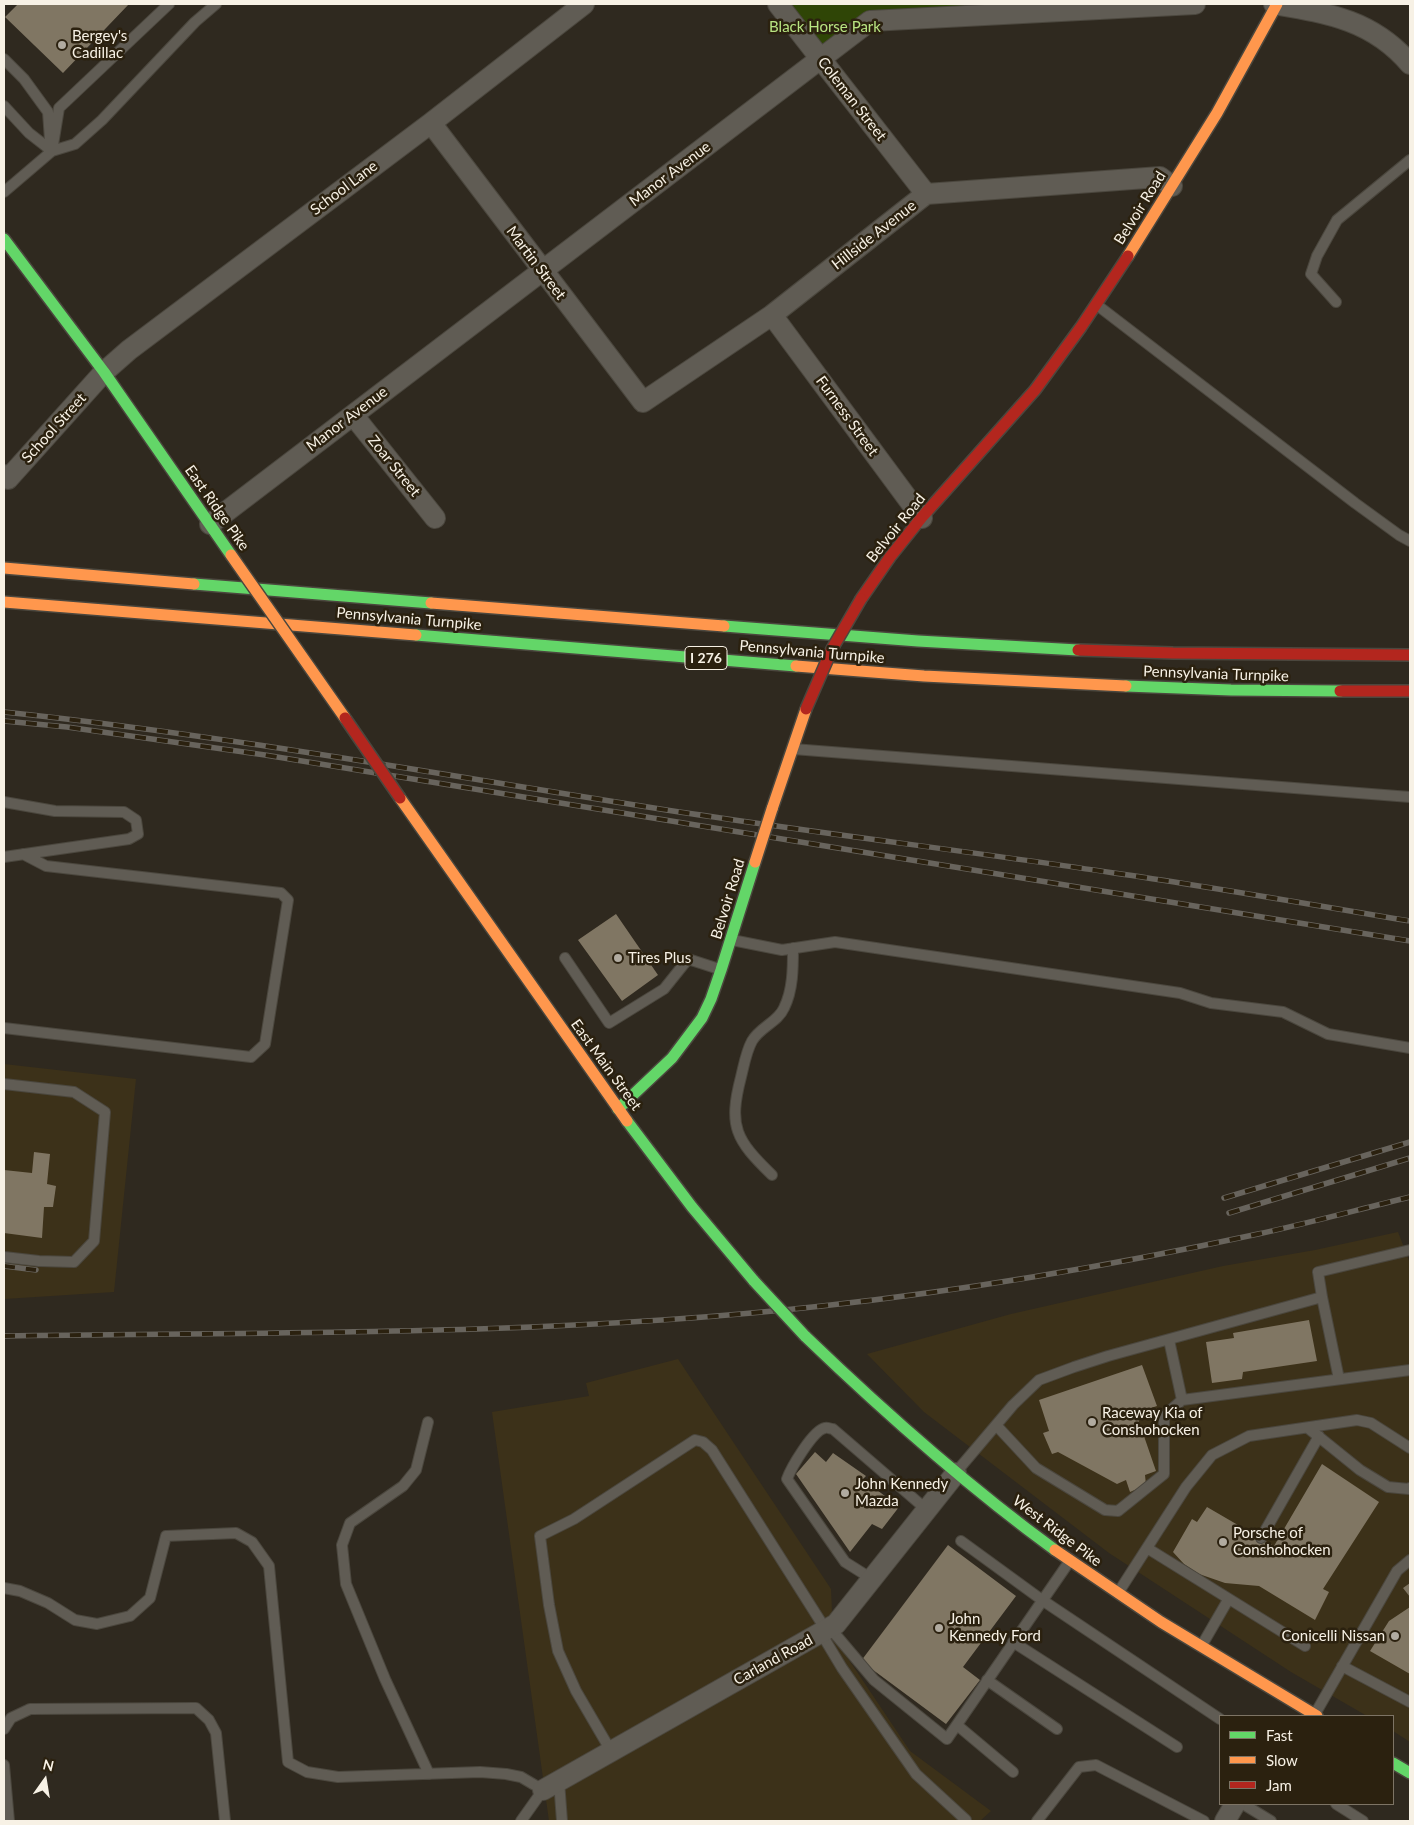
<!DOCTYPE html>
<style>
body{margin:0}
#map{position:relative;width:1414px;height:1825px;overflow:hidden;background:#2f291f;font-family:Lato,sans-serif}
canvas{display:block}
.frame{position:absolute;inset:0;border:5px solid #f7f1e5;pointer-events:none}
.legend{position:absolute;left:1219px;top:1715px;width:175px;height:90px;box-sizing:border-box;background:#2b210f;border:1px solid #7d7465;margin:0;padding:6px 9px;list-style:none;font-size:15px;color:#f7f1e5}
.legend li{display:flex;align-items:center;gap:10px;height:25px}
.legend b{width:25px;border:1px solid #7d7465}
.north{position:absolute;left:20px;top:1755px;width:50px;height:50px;-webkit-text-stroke:4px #2b210f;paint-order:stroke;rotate:13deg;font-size:14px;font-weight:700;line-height:20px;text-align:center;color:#f7f1e5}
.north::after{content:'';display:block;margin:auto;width:18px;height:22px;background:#f7f1e5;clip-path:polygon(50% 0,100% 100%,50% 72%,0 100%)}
</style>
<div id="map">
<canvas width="1414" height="1825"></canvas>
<div class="frame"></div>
<ul class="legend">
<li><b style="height:6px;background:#63d668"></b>Fast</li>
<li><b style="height:6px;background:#ff974d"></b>Slow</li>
<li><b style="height:6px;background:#b3261e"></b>Jam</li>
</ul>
<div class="north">N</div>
</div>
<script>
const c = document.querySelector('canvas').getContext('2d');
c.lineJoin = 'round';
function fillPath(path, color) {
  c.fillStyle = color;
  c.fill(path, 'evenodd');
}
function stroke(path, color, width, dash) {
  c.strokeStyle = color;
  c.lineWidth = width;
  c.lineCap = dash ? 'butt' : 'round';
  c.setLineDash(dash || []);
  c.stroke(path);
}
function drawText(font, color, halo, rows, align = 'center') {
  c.font = font + ' Lato,sans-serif';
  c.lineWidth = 5;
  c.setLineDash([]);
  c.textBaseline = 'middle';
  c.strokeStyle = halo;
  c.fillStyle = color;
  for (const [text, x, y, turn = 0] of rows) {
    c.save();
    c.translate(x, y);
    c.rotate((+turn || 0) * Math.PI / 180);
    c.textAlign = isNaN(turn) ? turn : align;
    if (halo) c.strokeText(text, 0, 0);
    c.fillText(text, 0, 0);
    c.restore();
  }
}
fillPath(new Path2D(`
 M4 1064 136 1079 114 1292 4 1299Z
 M1398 1232 1410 1263V1742L1393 1731V1716H1367L1291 1672 1109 1553 924 1412 867 1354 1011 1314 1223 1266 1315 1250Z
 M678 1359 831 1589 833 1636 910 1751 991 1811 980 1821H549L492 1412 589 1396 586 1383Z`), '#3c3119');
fillPath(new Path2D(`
 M778 4H1087L870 21 821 59Z`), '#2f4506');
fillPath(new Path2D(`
 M18 4H129L63 73 5 17Z
 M616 914 658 975 622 1001 578 940Z
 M34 1152 50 1154 47 1184 56 1186 53 1207H44L42 1238 4 1233V1170L32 1173Z
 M1309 1320 1317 1361 1243 1372 1242 1379 1212 1383 1206 1342 1234 1338 1233 1333Z
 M1142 1365 1157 1406 1136 1413 1156 1471 1145 1475 1146 1485 1130 1492 1126 1480 1117 1484 1058 1452 1052 1454 1043 1433 1049 1431 1039 1400Z
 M815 1452 826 1462 833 1453 866 1476 863 1479 899 1507 882 1529 872 1524 850 1552 796 1474Z
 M1322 1464 1379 1502 1323 1589 1329 1592 1315 1620 1259 1586 1225 1583 1199 1574 1184 1564 1173 1552 1192 1519 1197 1522 1207 1507 1274 1546Z
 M948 1545 1016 1596 963 1667 980 1680 946 1724 861 1661Z
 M1410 1583V1597L1403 1588Z
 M1410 1607V1674L1370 1651 1389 1621Z`), '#807663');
const lane = new Path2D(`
 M4 59 24 79 48 112 50 140
 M4 106 29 133 52 151
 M52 151 59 108 169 4
 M4 192 52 151 75 144 102 120 195 22 216 4
 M1336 302 1311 274 1317 256 1337 220 1410 160
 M1097 305 1355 503 1399 535 1410 541
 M793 749 1410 797
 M4 802 55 811 124 812 136 820 138 834 129 839 4 857
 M732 940 782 950 835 942 1180 993 1211 1003 1283 1012 1328 1034 1410 1048
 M565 958 609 1023 664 989 688 959 719 969
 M4 1028 251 1057 265 1044 288 900 281 893 46 866 23 854
 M4 1084 74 1092 105 1112 94 1241 74 1262 39 1261 4 1257
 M772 1175C736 1140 728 1127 741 1077 744 1065 746 1052 752 1041 760 1027 778 1022 784 1008 793 990 793 968 793 948
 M1322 1297 1339 1379
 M1169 1340 1182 1400
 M428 1422 416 1470 403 1486 350 1523 342 1545 346 1584 385 1679 429 1774
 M996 1425 1036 1468 1105 1510 1118 1511 1164 1474V1416L1182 1400 1410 1370
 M1308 1428 1360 1470 1388 1487 1409 1489 1410 1488
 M957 1471 1013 1405 1039 1380 1074 1367 1108 1356 1322 1297 1318 1272 1410 1250
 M1261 1538 1319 1436
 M961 1541 1042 1600 1220 1719
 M1147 1548 1305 1646
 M872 1579 845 1562 787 1479C791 1468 813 1430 825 1428 827 1427 831 1429 833 1429L927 1510
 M4 1588 20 1591 48 1603 75 1620 97 1624 130 1616 150 1598 166 1536 236 1533 252 1542 269 1566 288 1762 307 1772 338 1777 480 1772 506 1774 521 1777 543 1790 521 1821
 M1118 1593 1186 1487 1212 1455 1249 1436 1357 1420 1371 1423 1410 1448
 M830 1628 874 1680 947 1739 1069 1562
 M821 1633 842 1668 916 1774 966 1820 965 1821
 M1013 1642 1177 1747
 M1202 1645 1228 1600
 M1342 1666 1410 1702
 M987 1680 1057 1729
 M1315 1714 1397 1571 1410 1560
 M957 1725 1013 1772
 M4 1729 11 1718 30 1709 196 1708 209 1720 216 1733 225 1821
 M611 1751 576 1691 558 1651 549 1605 540 1536 574 1519 695 1440 703 1442 712 1450 826 1630
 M4 1765 9 1821
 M559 1781 562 1821
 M1243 1804 1271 1821
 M1336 1804 1363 1821
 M1037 1821 1079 1767 1096 1765 1204 1821`);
const street = new Path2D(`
 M778 4 926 194
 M1274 4C1327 13 1373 20 1410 64
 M431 123 643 402 772 315 926 194 1160 177 1172 186
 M772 315 922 518
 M353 415 435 518
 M4 475 8 479 104 372 129 350 431 123 584 4
 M210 524 870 21 1195 4
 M543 1790 836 1624 956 1473
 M1225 1821 1235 1804`);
const fast = new Path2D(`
 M4 239 104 372 231 555
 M194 584 431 603
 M724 626 918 641 1078 650
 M416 635 796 666
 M1126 686 1231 690 1340 691
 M618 1109 672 1058 702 1018 711 999 721 970 755 862
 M627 1121 692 1207 754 1281
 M805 1336C884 1412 966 1485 1055 1550
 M1393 1763 1410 1773`);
const slow = new Path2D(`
 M1128 256 1217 113 1277 4
 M4 568 194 584
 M4 602 416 635
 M431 603 724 626
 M796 666 924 676 1126 686
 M400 798 627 1121
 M772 809 806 709
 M1055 1550 1161 1622 1317 1716`);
const jam = new Path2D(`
 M861 599 890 557 922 517 1035 390 1081 327 1128 256
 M1078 650 1173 653 1410 655
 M1340 691H1410`);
stroke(lane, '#4b473e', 12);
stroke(street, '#4b473e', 22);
stroke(fast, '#4b473e', 14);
stroke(slow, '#4b473e', 14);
stroke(jam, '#4b473e', 14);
stroke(lane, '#605c54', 10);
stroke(street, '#605c54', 20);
stroke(fast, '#63d668', 11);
stroke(slow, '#ff974d', 11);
stroke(jam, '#b3261e', 11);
const rail = new Path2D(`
 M4 712C222 735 437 774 654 808 807 832 961 850 1114 873 1213 887 1312 905 1410 921
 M4 721 67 727 265 755 1410 941
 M1224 1198 1410 1142
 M1229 1213 1410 1158
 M4 1266 36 1270
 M4 1336C276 1332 551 1336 822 1306 969 1290 1114 1265 1258 1234 1309 1223 1360 1209 1410 1197`);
stroke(rail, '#68645d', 5.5);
stroke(rail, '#2b210f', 4, [11]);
const fastBridge = new Path2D(`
 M754 1281 805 1336`);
const slowBridge = new Path2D(`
 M231 555 345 718
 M755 862 772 809`);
const jamBridge = new Path2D(`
 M806 709 832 649 861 599
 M345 718 400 798`);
stroke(fastBridge, '#4b473e', 14, []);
stroke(slowBridge, '#4b473e', 14, []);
stroke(jamBridge, '#4b473e', 14, []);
stroke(fastBridge, '#63d668', 11);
stroke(slowBridge, '#ff974d', 11);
stroke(jamBridge, '#b3261e', 11);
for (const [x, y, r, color] of [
 [62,45,5,"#b1aba0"],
 [618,958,5,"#b1aba0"],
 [1092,1422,5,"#b1aba0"],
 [845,1493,5,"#b1aba0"],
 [1223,1542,5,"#b1aba0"],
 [939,1628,5,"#b1aba0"],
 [1395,1636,5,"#b1aba0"]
]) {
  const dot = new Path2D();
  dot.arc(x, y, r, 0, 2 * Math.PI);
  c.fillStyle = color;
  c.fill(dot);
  stroke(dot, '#2b210f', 2);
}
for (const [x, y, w] of [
 [706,658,42]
]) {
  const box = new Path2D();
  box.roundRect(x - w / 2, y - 11.5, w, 23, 4);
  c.fillStyle = '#2b210f';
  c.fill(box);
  stroke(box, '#f7f1e5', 1);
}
drawText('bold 14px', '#f7f1e5', null, [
 ["I 276",706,658]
]);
drawText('15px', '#b8e482', '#2b210f', [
 ["Black Horse Park",825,27]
]);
drawText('15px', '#f7f1e5', '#2b210f', [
 ["Bergey's",72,36],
 ["Cadillac",72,53],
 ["Tires Plus",628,958],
 ["Raceway Kia of",1102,1413],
 ["Conshohocken",1102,1430],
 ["John Kennedy",855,1484],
 ["Mazda",855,1501],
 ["Porsche of",1233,1533],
 ["Conshohocken",1233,1550],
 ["John",949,1619],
 ["Kennedy Ford",949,1636],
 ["Conicelli Nissan",1385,1636,"right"]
], 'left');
drawText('15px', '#f7f1e5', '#2b210f', [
 ["Coleman Street",852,99,52],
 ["Manor Avenue",670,174,-37],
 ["School Lane",344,188,-37],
 ["Belvoir Road",1140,208,-58],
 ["Hillside Avenue",874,235,-38],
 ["Martin Street",536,263,53],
 ["Furness Street",847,416,54],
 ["Manor Avenue",347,419,-37],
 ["School Street",54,428,-48],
 ["Zoar Street",394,466,51],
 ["East Ridge Pike",217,508,55],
 ["Belvoir Road",896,528,-51],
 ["Pennsylvania Turnpike",409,619,5],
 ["Pennsylvania Turnpike",812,652,5],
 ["Pennsylvania Turnpike",1216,674,2],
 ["Belvoir Road",728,899,-73],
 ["East Main Street",606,1065,54],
 ["West Ridge Pike",1057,1531,37],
 ["Carland Road",773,1660,-29]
]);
</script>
